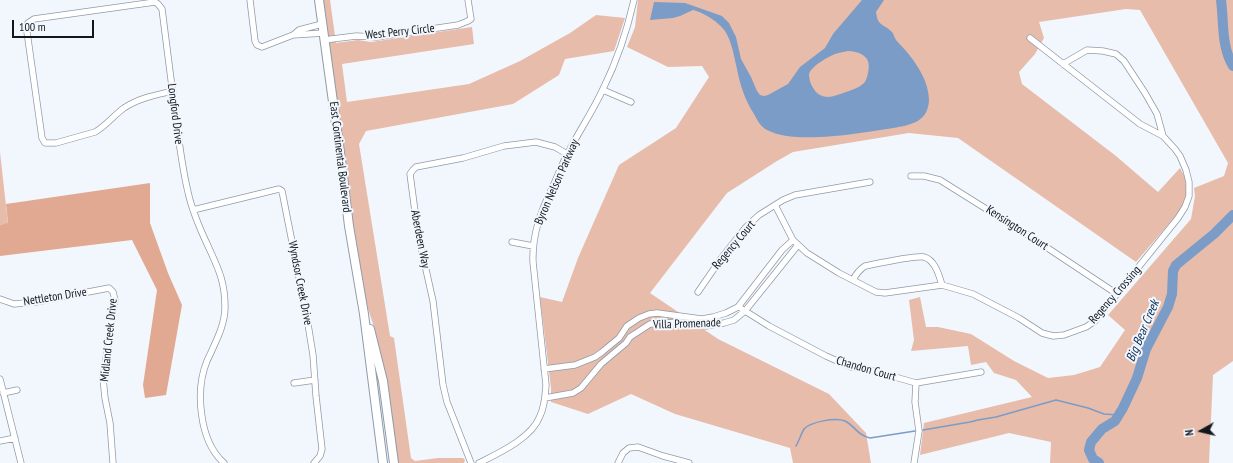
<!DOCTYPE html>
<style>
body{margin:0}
#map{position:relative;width:1233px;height:463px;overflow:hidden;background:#f2f7fe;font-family:"PT Sans Narrow",sans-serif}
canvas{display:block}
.north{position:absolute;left:1181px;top:411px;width:40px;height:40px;-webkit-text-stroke:3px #f2f7fe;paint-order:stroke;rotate:262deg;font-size:11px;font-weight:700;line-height:16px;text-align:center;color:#13171d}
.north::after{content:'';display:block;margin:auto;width:14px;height:18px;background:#13171d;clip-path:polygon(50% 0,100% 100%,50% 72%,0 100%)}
.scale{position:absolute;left:12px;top:20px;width:82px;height:18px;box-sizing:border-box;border:2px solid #13171d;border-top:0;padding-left:5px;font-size:12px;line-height:14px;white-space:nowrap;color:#13171d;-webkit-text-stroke:3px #f2f7fe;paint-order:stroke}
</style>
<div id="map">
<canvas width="1233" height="463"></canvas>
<div class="north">N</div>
<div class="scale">100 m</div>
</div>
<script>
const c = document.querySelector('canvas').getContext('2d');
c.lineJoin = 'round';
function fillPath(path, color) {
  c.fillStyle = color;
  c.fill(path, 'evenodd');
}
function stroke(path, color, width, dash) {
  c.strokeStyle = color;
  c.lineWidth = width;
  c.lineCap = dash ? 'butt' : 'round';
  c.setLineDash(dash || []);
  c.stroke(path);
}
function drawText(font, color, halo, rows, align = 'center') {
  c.font = font + ' "PT Sans Narrow",sans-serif';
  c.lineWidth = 4;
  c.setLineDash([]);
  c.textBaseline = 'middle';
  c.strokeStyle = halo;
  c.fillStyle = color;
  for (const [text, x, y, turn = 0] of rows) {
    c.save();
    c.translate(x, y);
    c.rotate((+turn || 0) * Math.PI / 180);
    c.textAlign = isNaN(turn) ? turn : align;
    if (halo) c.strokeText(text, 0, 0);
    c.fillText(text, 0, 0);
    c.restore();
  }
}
fillPath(new Path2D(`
 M322 0H330L336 43 358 40 371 42 472 27 474 44 342 64 347 102 469 84 520 61 570 33 596 15 625 18 614 51 565 59 559 75 513 104 366 131 359 144 390 336 394 338 411 458 415 461 438 458H463L465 460 464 463H397L388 389 375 330 364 296 357 257Z
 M638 0H1233V361L1213 375 1209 463H1050L1051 442 1009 433 920 455 924 423 1032 397 1016 380 994 373 986 362 971 365 968 346 911 351 914 340 909 300 920 297 926 327H938L971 334 1014 361 1048 378 1074 375 1100 367 1125 330 1108 315 1191 219 1195 196 1194 188 1224 176 1228 163 1140 10 1126 9 1039 22 1044 38 1035 54 1019 72 1022 84 1116 156 1158 192 1180 168 1185 177 1187 194 1180 211 1136 262 958 138 909 133 793 152 777 161 727 193 650 293 718 339 829 394 866 433 871 463H793L790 448 675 414 631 394 588 414 551 402V388L540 297 562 302 578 258 619 165 676 128 709 77 702 66 668 67 627 47 635 27Z
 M0 152 8 224 0 225Z`), '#e7bcaa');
fillPath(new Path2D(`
 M150 183V223L168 273 182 305 166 395 145 398 143 385 157 290 132 240 0 256V225L8 223 6 204Z`), '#e1a991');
fillPath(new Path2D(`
 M862 0H884L876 12C878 27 883 23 892 32 894 34 894 37 896 40 899 44 903 47 906 51 917 64 929 82 929 100 928 122 911 125 893 128 862 133 795 145 767 130 761 127 757 120 754 114 745 100 740 85 737 69 734 56 732 42 725 31 720 23 703 12 693 10L680 16 673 18 650 20 654 2 685 3 722 16 729 23 736 37 741 59 751 77 757 91 760 95 764 96 768 95 788 84 800 67 825 48 833 34ZM848 51C862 52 872 57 868 73 867 77 866 82 863 84 858 88 852 90 846 92 833 97 820 102 812 86 810 83 809 77 809 74 811 66 832 54 839 53 841 52 845 52 848 51Z`), '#7a9cc7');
stroke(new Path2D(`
 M923 430 970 422 978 420 996 417 1056 400 1088 408 1104 414 1119 415
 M796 446C799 441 801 434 804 429 810 422 836 417 845 421 855 426 858 436 870 438L915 431`), '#7a9cc7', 1.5);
stroke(new Path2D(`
 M1221 0C1224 22 1221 46 1233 66
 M1099 463 1093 459 1089 450 1091 442 1102 429 1115 421 1123 408 1137 378 1146 349 1168 307 1172 294 1173 271 1176 265 1214 234 1233 215`), '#7a9cc7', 10);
const minor = new Path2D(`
 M250 0 255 41 257 45 262 47 293 35 299 30 322 24
 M293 35 324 33
 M324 40 356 36 377 37 458 25 468 21 471 19 468 0
 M1063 64 1087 50 1103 51 1116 54 1124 61 1145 93 1157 114 1163 136
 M603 90 631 102
 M173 91C156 95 139 98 124 108 114 115 106 126 95 132L56 143H45L42 138 27 32 28 23 34 19 155 2 158 4 162 9C166 41 170 72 174 103 178 133 181 163 188 192 192 211 200 229 208 246 218 268 225 281 225 307 225 326 215 343 207 361 195 390 199 441 224 463
 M911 176H924L940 180 1031 237 1117 294
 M775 205 793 240 807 253 839 273 876 292 885 293 942 285 973 294 1019 318 1042 333 1053 336 1064 335 1086 327 1095 321 1178 218 1185 207 1189 196V182L1186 170 1180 156 1175 149 1163 136 1140 124 1030 38
 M193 210 279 189 282 191 307 318 313 355 316 396 322 449 320 456 314 463
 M512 242 533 246
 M853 280C856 274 859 270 865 266 875 264 916 255 924 257 935 260 939 275 942 285
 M698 292 720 260 746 227 759 215 783 200 795 195 870 182
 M0 299 14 304 36 302 109 288 113 292 115 300 103 378 105 398 110 423 113 463
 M742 309 769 326 826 356 851 367 867 369 916 383 981 372
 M544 369 575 365 595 357 602 352 619 338 627 326 639 318 649 314 657 313 702 319 713 317 726 313 738 307 782 250 793 240
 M0 379 21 463
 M294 383 315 380
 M3 393 17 390
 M545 398 573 393 581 388 601 364 626 343 630 337 650 324 680 322 706 326 724 323 734 320 745 311 798 245
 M0 441 15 438
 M471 463 447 402 443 385 433 301 418 234 410 174 413 170 416 167 463 158 504 146 536 142 555 147 567 154
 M479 463C499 453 532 438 540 416 545 406 545 396 546 385L533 262C532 234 541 211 553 186 558 175 562 164 568 153 579 131 593 111 603 89 617 61 627 31 634 0
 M618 463 623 453 629 448 638 447 663 456 689 463
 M914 463 919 431 915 402 916 383`);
const secondary = new Path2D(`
 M319 0 341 160 349 226 364 314 383 463
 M370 329 383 381 394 463`);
stroke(minor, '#8f9baa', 7);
stroke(secondary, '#8f9baa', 10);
stroke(minor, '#fff', 5.5);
stroke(secondary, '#fff', 8);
drawText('12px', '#13171d', '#f2f7fe', [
 ["West Perry Circle",400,32,-6],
 ["Longford Drive",175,114,83],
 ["East Continental Boulevard",340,157,83],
 ["Byron Nelson Parkway",557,182,-66],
 ["Kensington Court",1017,228,33],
 ["Aberdeen Way",420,239,79],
 ["Regency Court",734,245,-50],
 ["Wyndsor Creek Drive",300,283,79],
 ["Regency Crossing",1115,295,-49],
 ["Nettleton Drive",55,297,-9],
 ["Villa Promenade",687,324,-2],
 ["Midland Creek Drive",109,340,-84],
 ["Chandon Court",866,369,16]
]);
drawText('italic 13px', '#072b54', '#f2f7fe', [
 ["Big Bear Creek",1143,331,-67]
]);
</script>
